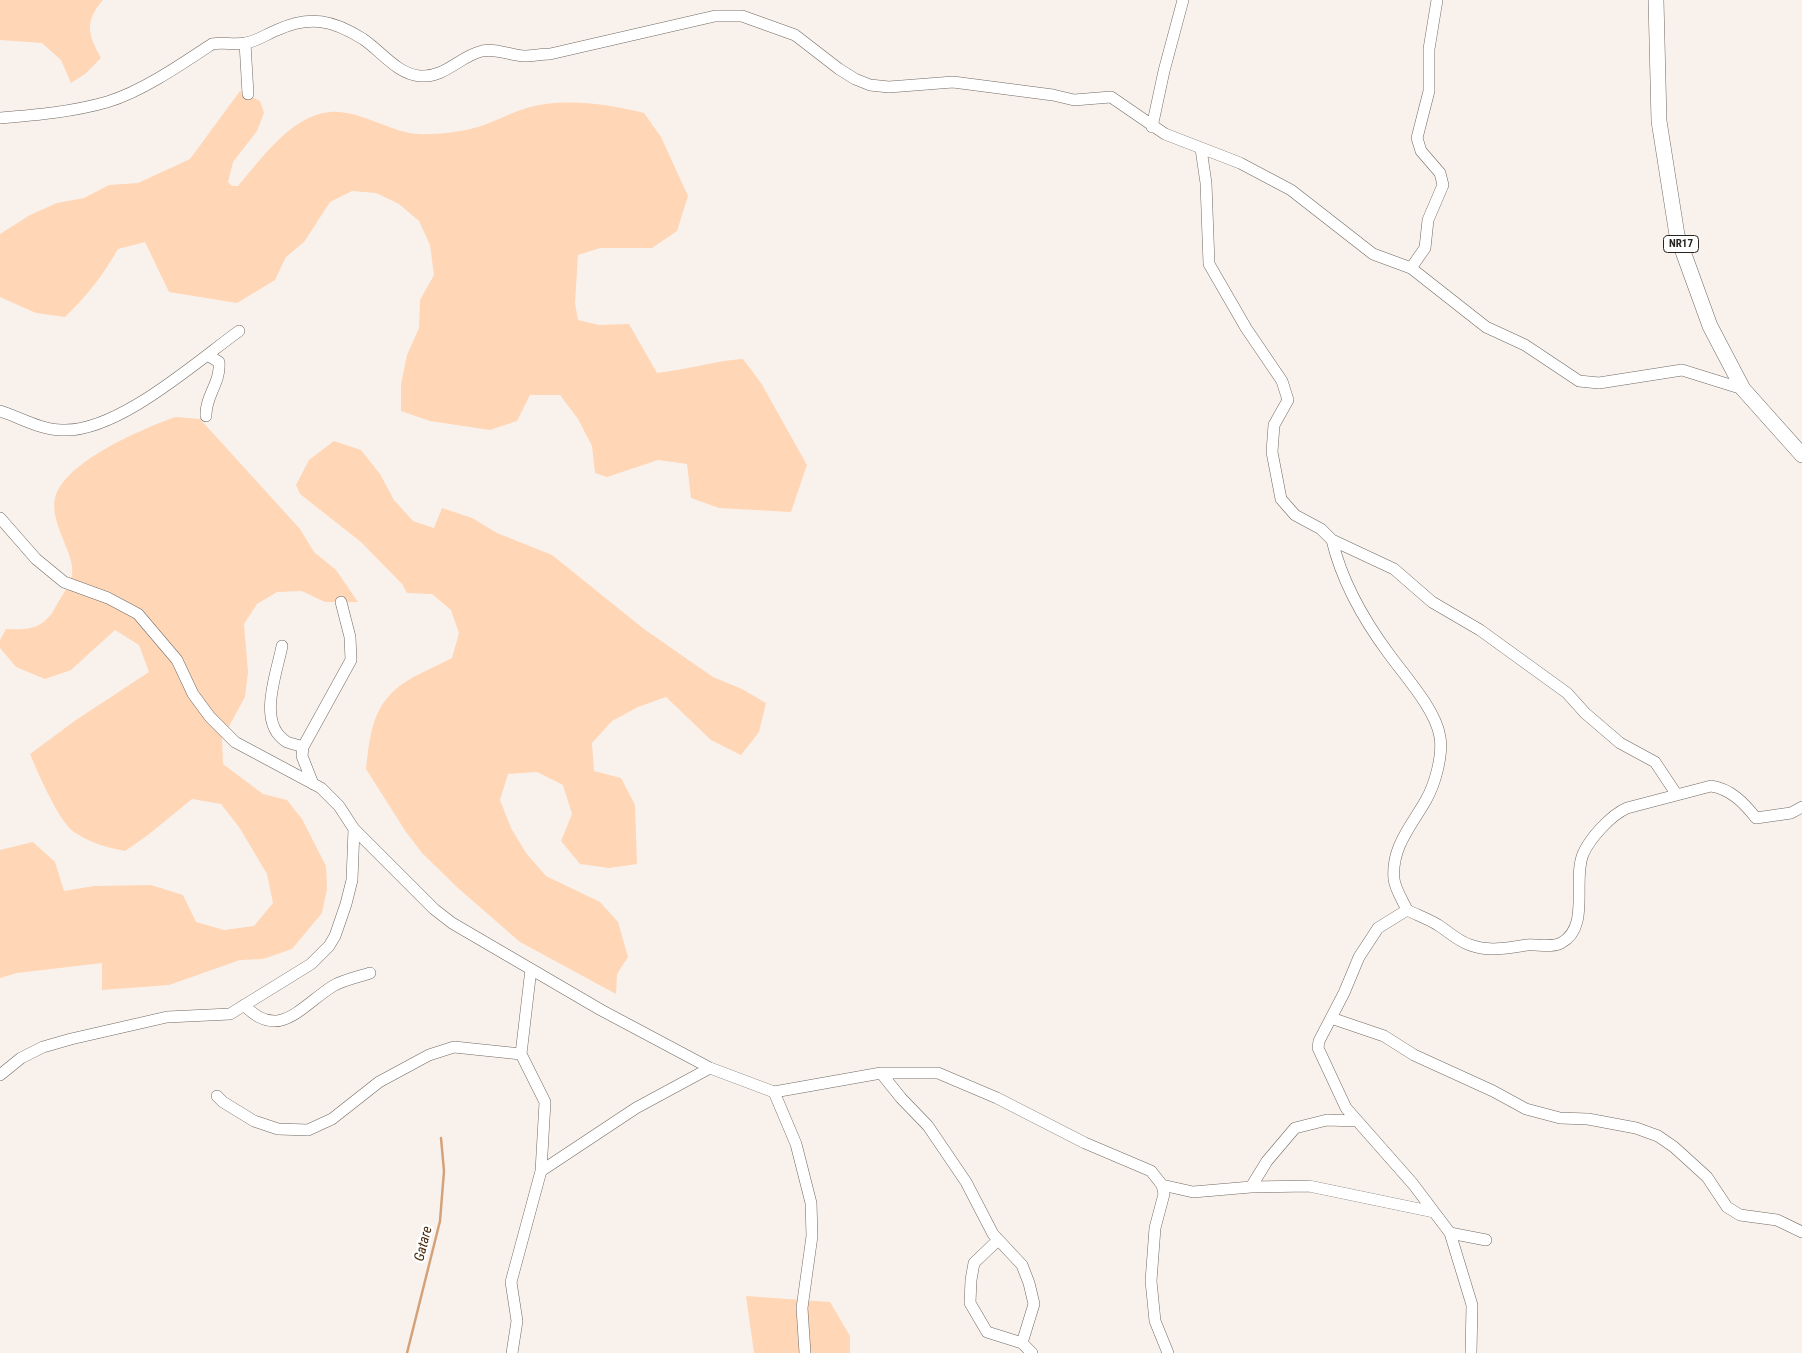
<!DOCTYPE html>
<style>
body{margin:0}
canvas{display:block;background:#f9f2ec}
</style>
<canvas width="1802" height="1353"></canvas>
<script>
const c = document.querySelector('canvas').getContext('2d');
c.lineJoin = 'round';
function fillPath(path, color) {
  c.fillStyle = color;
  c.fill(path, 'evenodd');
}
function stroke(path, color, width, dash) {
  c.strokeStyle = color;
  c.lineWidth = width;
  c.lineCap = dash ? 'butt' : 'round';
  c.setLineDash(dash || []);
  c.stroke(path);
}
function drawText(font, color, halo, rows, align = 'center') {
  c.font = font + ' "Roboto Condensed",sans-serif';
  c.lineWidth = 5;
  c.setLineDash([]);
  c.textBaseline = 'middle';
  c.strokeStyle = halo;
  c.fillStyle = color;
  for (const [text, x, y, turn = 0] of rows) {
    c.save();
    c.translate(x, y);
    c.rotate((+turn || 0) * Math.PI / 180);
    c.textAlign = isNaN(turn) ? turn : align;
    if (halo) c.strokeText(text, 0, 0);
    c.fillText(text, 0, 0);
    c.restore();
  }
}
fillPath(new Path2D(`
 M0 0H103C84 22 88 34 101 58L85 74 71 83 61 60 42 43 0 40Z
 M240 91 260 101 264 113 257 131 233 162 228 182 232 186H238C261 159 292 115 330 112 358 109 392 133 418 134 433 135 460 132 474 128 491 124 507 114 524 109 561 97 607 104 644 113L661 137 688 196 677 231 652 248H600L578 255 575 303 578 320 599 325 629 324 657 373C686 370 713 361 743 359L761 383 807 465 791 512 719 508 691 498 687 464 658 460 607 477 595 473 592 446 578 419 560 395H530L517 421 490 430 430 421 401 411V384L407 355 419 328 420 300 434 275 430 245 419 221 399 204 376 193 352 191 330 202 304 242 286 257 275 280 237 303 169 292 145 242 118 249C103 275 87 296 65 317L36 313 0 297V234L30 215 57 203 84 198 109 185 138 183 190 159Z
 M175 417 200 419 300 529 314 552 336 570 358 602H325L302 591 277 592 257 604 244 624 248 672 245 697 222 739 223 764 263 794 287 800 302 819 326 866 327 889 322 913 292 949 263 959 240 960 169 985 102 990V963L17 973 0 978V850L33 842 55 862 64 891 94 886 151 885 183 895 196 922 224 930 254 926 273 903 267 874 239 827 221 804 192 799 148 835 125 851C106 847 90 843 74 832 59 822 37 771 30 754L76 720 149 672 139 645 115 630 71 670 45 679 16 667 0 648V640L6 629C30 630 44 629 56 606 61 597 70 585 72 575 76 555 49 523 55 498 64 462 142 429 175 417Z
 M334 441 361 450 380 474 394 500 413 521 434 528 442 508 472 518 497 533 552 555 644 629 713 677 742 689 766 703 759 732 741 755 711 740 666 697 638 707 612 721 592 743 594 771 621 778 635 805 637 864 609 868 580 864 561 841 572 814 563 785 537 772 508 774 500 800 511 828 526 853 546 876 600 902 618 922 628 957 617 974 616 994 520 942 459 889 422 853 406 832 366 769C369 744 371 715 389 696 404 678 432 669 452 658L459 633 451 610 432 594 407 593 402 584 361 542 300 494 296 485 309 460Z
 M746 1296 830 1302 850 1336V1353H754Z`), '#ffd6b6');
stroke(new Path2D(`
 M407 1353 440 1221 444 1171 441 1138`), '#d3a27a', 2.5);
const minor = new Path2D(`
 M245 43 248 94
 M0 118C36 115 72 112 107 102 141 92 182 64 212 44 223 42 234 45 246 43 257 41 267 34 277 30 310 15 333 20 363 39 381 51 397 74 420 76 445 78 460 56 482 51 497 48 509 55 524 56 532 56 542 54 550 54L715 16H742L795 35 839 69 855 79 870 85 889 87 953 82 1053 95 1074 100 1111 97 1165 134 1240 163 1291 190 1373 254 1411 268 1486 327 1525 345 1579 381 1599 383 1682 370 1743 389
 M1152 127 1164 71 1183 0
 M1201 149 1206 183 1209 264 1246 328 1282 381 1288 400 1274 425 1272 452 1281 499 1295 515 1321 529 1332 540 1394 569 1432 602 1480 630 1567 693 1585 713 1620 743 1655 762 1677 795
 M1411 268 1425 248 1428 220 1443 185 1440 173 1421 151 1417 138 1429 91V49L1437 0
 M0 411C19 417 41 430 62 430 117 433 196 362 239 331
 M206 416C205 396 221 383 219 362L209 356
 M0 518 36 559 64 582 108 598 138 614 177 660 193 694 210 717 235 742 321 788 339 806 354 829 434 909 452 923 601 1010 710 1068 774 1092 881 1073H938L997 1098 1085 1143 1151 1171 1162 1185 1164 1194 1155 1228 1151 1281 1155 1321 1168 1353
 M1332 540C1342 582 1363 619 1389 654 1405 676 1436 710 1440 737 1443 756 1435 784 1426 800 1412 825 1391 847 1394 879 1395 889 1403 901 1407 910 1417 915 1428 919 1438 925 1449 932 1458 941 1470 945 1489 952 1508 948 1527 945 1537 944 1552 948 1561 943 1591 927 1572 881 1583 854 1590 838 1611 815 1627 808L1711 786C1731 789 1744 803 1756 818L1791 813 1802 807
 M282 646C277 673 256 724 287 742 292 744 298 745 303 747
 M313 784 302 756 303 747 351 660 350 637 341 602
 M1407 910 1378 928 1359 957 1344 993 1319 1041 1318 1048 1346 1108 1413 1184 1450 1233 1472 1305 1471 1353
 M531 969 521 1054 545 1102 541 1171
 M244 1005C279 1042 301 1006 333 986 343 980 358 977 370 973
 M1331 1018 1384 1036 1414 1055 1493 1091 1526 1109 1560 1118 1588 1119 1636 1128 1658 1136 1674 1147 1707 1177 1727 1207 1740 1215 1777 1220 1802 1232
 M881 1073 901 1098 928 1126 966 1182 993 1234 1022 1265 1029 1283 1034 1304 1022 1343
 M0 1075 21 1058 43 1047 71 1039 167 1017 230 1014 311 964 329 946 335 936 346 904 352 880 354 829
 M774 1092 796 1144 811 1203 812 1236 802 1308 805 1353
 M217 1096 223 1102 254 1121 278 1129 308 1130 332 1119 379 1082 429 1055 454 1047 521 1054
 M1162 1185 1193 1192 1251 1187 1267 1161 1295 1128 1327 1120 1356 1121
 M1251 1187 1309 1186 1434 1212
 M1450 1233 1486 1240
 M998 1240 974 1263 971 1280 970 1303 987 1332 1022 1343 1032 1353
 M512 1353 517 1321 511 1282 541 1171 636 1108 710 1068`);
const major = new Path2D(`
 M1656 0 1659 121 1677 235 1710 326 1743 389 1802 455`);
stroke(minor, '#706964', 12);
stroke(major, '#706964', 16);
stroke(minor, '#fff', 11);
stroke(major, '#fff', 15);
for (const [x, y, w] of [
 [1681,244,35]
]) {
  const box = new Path2D();
  box.roundRect(x - w / 2, y - 8.5, w, 17, 4);
  c.fillStyle = '#fff';
  c.fill(box);
  stroke(box, '#272522', 1);
}
drawText('bold 11px', '#272522', null, [
 ["NR17",1681,244]
]);
drawText('italic 14px', '#492808', '#fff', [
 ["Gatare",424,1244,-76]
]);
</script>
